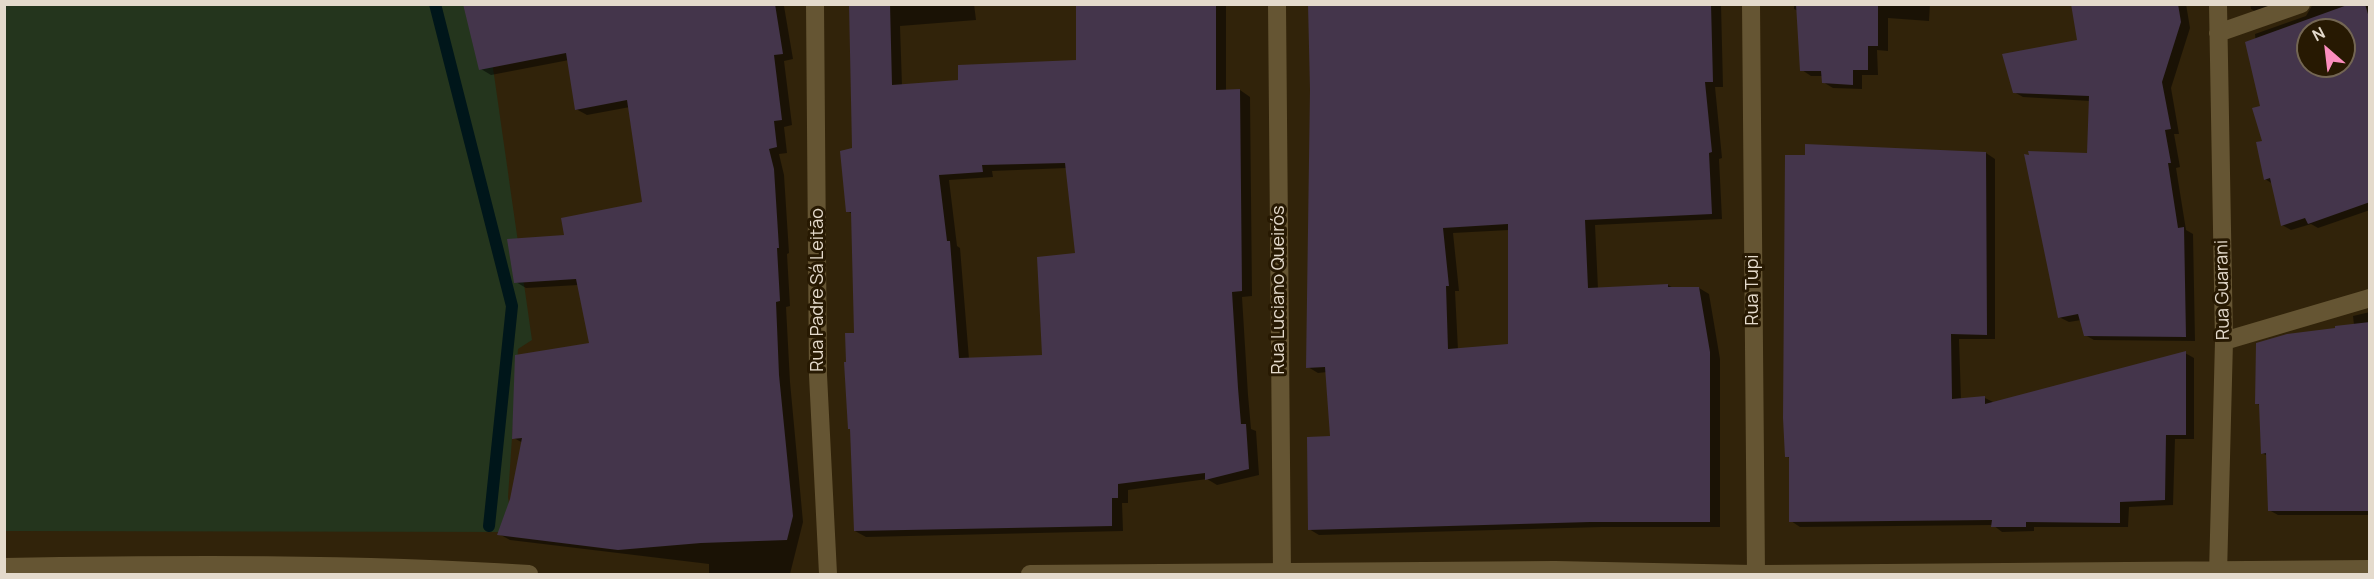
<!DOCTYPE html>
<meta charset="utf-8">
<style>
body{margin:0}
#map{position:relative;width:2374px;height:579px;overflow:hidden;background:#31230a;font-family:Manrope,sans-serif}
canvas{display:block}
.frame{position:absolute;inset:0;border:6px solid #e4dacc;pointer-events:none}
.north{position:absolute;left:2296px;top:18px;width:60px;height:60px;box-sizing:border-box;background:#271902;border:2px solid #736653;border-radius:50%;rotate:332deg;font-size:16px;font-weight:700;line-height:24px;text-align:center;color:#e4dacc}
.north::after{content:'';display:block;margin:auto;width:21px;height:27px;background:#fd8ebf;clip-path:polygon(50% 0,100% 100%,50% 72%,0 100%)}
</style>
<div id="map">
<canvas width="2374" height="579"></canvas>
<div class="frame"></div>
<div class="north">N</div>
</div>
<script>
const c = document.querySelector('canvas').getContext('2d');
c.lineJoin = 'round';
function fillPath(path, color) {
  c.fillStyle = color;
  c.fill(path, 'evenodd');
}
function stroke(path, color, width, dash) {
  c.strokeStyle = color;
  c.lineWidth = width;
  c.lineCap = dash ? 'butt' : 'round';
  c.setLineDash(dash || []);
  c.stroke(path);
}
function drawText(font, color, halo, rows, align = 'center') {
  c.font = font + ' Manrope,sans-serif';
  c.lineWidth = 6;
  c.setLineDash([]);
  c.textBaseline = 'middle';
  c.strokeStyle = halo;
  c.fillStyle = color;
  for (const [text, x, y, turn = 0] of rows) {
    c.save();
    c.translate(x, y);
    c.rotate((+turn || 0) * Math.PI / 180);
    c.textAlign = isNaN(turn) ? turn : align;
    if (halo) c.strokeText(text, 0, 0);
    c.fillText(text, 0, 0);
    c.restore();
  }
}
fillPath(new Path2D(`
 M5 5H484L532 340 518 349 508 497 513 532 5 531Z`), '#24351d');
fillPath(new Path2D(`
 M464 4H789L784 6 793 59 784 61 792 125 784 127 787 153 779 154 784 175 789 253 787 254 790 306 786 307 790 382 803 522 790 574H709V564L510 540 499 534 511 499 523 443 514 438 590 344 578 285 526 288 516 282 566 236 643 203 630 107 587 115 576 109 569 60 491 75 481 69Z
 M857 4H974L976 20 900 26 902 86 960 82 1077 61V4H1226V91L1240 90 1250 97 1252 296 1242 297 1248 395 1251 429 1256 431 1259 475 1217 485 1207 479 1128 490V503H1122L1123 531 866 537 855 531V335L853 214 847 211 853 150ZM1067 168 1077 255 1043 356 969 359 960 248 957 246 949 180 993 177 992 171Z
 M1309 4H1721L1723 87H1715L1722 158 1719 159 1722 219 1595 225 1598 289 1668 285 1675 289 1699 288 1709 294 1720 359V527H1602L1319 535 1309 529 1332 437 1327 372 1318 373 1308 367 1312 90ZM1509 230 1510 346 1458 350 1455 291H1459L1453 233Z
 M1794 4H1930L1929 21 1888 18V51L1877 50 1878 75H1862V89L1833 88 1823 82V76H1811L1802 70 1798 11 1794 9Z
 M2072 4H2186L2190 28 2171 88 2179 134H2174L2180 167 2176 168 2186 230 2193 234 2195 341 2094 340 2085 335 2081 320 2069 322 2059 317 2088 155 2090 101 2023 97 2014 92 2139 31Z
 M2250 4H2290L2260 14 2251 9Z
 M2313 4H2370V210L2318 228 2311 224 2291 230 2282 225 2273 184 2265 179 2262 107 2255 34 2306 16ZM2308 30H2344V66H2308Z
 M1986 153 1995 159V339H1959L1961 400 1985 398 1995 403 2185 353 2194 358V439H2175L2173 505 2129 507 2128 527H2034V531L2002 532 1993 525 1800 527 1791 521 1790 459 1787 456Z
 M2370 312V515H2278L2269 510 2268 456 2262 453 2261 406 2256 403 2354 325 2353 316Z`), '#0007');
stroke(new Path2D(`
 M435 4 512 306 489 526`), '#00161a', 12);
fillPath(new Path2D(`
 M463 4H775L783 54 774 55 782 120 774 121 777 147 769 149 774 169 779 248H777L780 301 776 302 779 375 793 516 787 540 701 543 618 550 497 535 510 499 522 438 512 439 515 355 589 343 576 279 514 283 507 239 564 235 561 218 642 202 627 100 575 110 566 53 479 70Z
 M849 4H890L892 85 958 80V65L1076 60V4H1216V90L1240 89 1242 291 1232 292 1238 388 1241 424H1246L1249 469 1205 480V473L1118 484V498H1112V526L854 531 850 429H848L844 362H846L845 333H854L851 212H846L840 151 852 148ZM1065 163 1075 253 1037 257 1042 355 959 358 950 241H947L939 175 983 172 982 165Z
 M1308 4H1711L1713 82H1705L1712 152 1709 153 1712 214 1585 220 1588 288 1668 284V287H1699L1710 352V522H1590L1308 530 1307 437 1330 436 1325 367 1306 368 1310 90ZM1508 224V344L1448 349 1446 286H1449L1443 228Z
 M1796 4H1878V46H1868V70H1853V85L1822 83 1821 71H1800Z
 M2071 4H2178L2181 22 2162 82 2171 129 2165 130 2171 163H2168L2178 228 2184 227 2186 337 2084 336 2078 314 2058 318 2024 154 2029 155 2028 151 2087 153 2089 96 2013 93 2002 54 2077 40Z
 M2350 4H2365L2370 21V202L2308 224 2305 218 2281 226 2270 178 2264 180 2256 142 2262 141 2252 108 2260 106 2245 42ZM2308 30H2344V66H2308Z
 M1805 144 1986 152 1987 335 1951 334 1952 399 1985 396V404L2186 351V435H2166L2165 500 2120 502V523L2026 522V527H1991L1992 520 1789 522V457H1785L1783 418 1785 155H1805Z
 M2370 322V511H2268L2266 453 2261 454 2259 404H2255L2256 343 2287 334 2335 328V326Z`), '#44354b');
stroke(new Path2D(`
 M815 4 818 375 828 574
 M1277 4 1282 574
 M1751 4 1756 574
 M2218 4 2224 341 2218 574
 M2218 33 2301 4
 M2224 341 2370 298
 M4 567C179 564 355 563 529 574
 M1030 574 1555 570 1752 574
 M1763 574 2370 569`), '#655533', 18);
drawText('18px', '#e4dacc', '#271902', [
 ["Rua Padre Sá Leitão",818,290,-90],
 ["Rua Luciano Queirós",1279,290,-90],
 ["Rua Tupi",1753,290,-90],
 ["Rua Guarani",2223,290,-91]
]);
</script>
